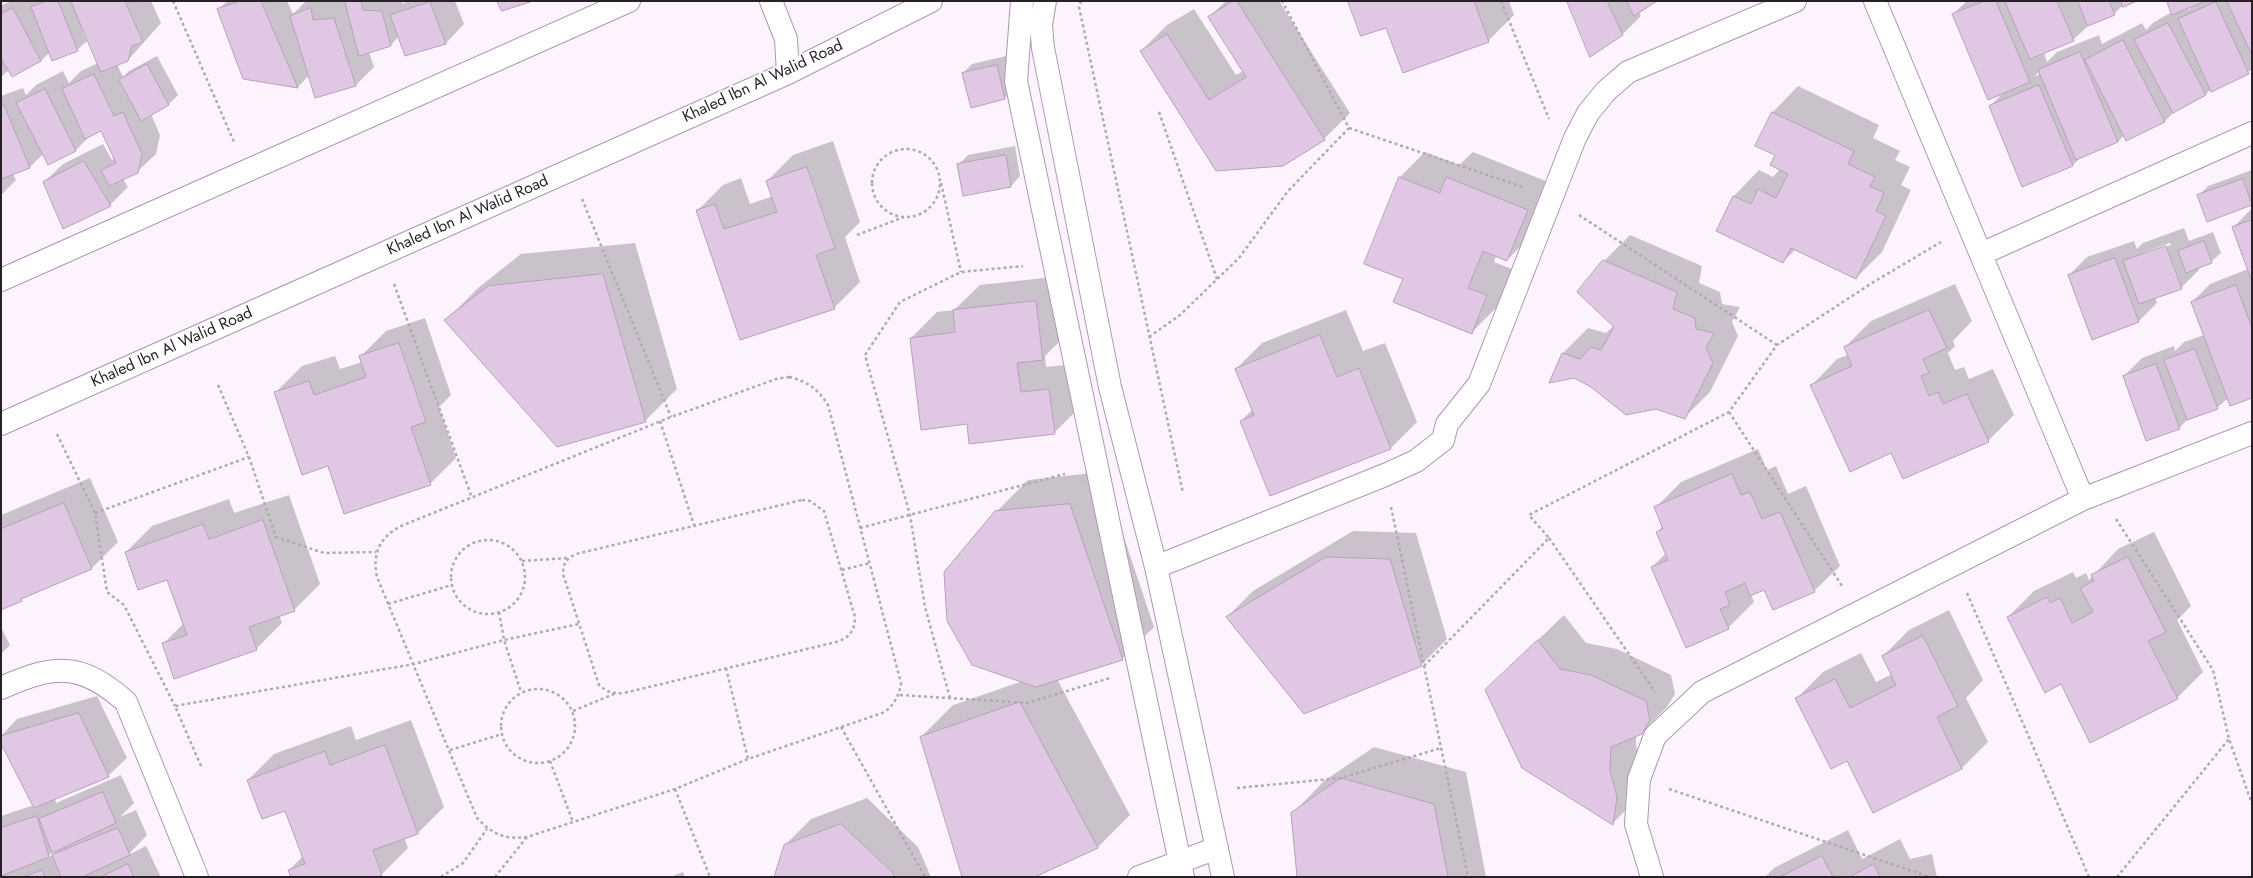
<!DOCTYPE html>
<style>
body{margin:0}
#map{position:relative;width:2253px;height:878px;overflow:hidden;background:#fdf3fe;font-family:Jost,sans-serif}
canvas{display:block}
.frame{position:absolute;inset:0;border:2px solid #281f29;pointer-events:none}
</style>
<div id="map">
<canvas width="2253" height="878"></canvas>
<div class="frame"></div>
</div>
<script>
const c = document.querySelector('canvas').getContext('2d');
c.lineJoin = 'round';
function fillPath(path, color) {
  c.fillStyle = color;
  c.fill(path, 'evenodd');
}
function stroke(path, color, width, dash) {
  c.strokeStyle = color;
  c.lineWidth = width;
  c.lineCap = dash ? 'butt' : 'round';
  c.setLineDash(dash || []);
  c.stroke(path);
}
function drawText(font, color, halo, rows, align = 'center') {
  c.font = font + ' Jost,sans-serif';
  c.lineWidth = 3.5;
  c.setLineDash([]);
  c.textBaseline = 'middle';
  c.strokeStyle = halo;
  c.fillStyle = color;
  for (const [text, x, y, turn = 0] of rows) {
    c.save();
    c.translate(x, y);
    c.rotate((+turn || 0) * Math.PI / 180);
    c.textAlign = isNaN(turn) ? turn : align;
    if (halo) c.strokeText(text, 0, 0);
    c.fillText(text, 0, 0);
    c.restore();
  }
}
fillPath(new Path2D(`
 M10 1H151L161 23 128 60 117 64 123 77 129 71 157 56 178 95 169 104 151 114 160 135 156 154 137 172 123 179 128 187 110 205 44 182 63 164 103 144 112 160 115 158 102 130 92 134 76 150 48 164 43 154 30 167 13 174 16 180 1 195V96L23 88 26 95 36 85 63 71 69 83 81 71 98 63 85 32 83 33 87 41 77 50 50 52 41 61 9 70 1 77V6Z
 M227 1H287L293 14 306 1H402L403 4 406 1H455L464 24 446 43 406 54 399 36 391 45 369 52 374 67 356 85 309 75 298 87 244 78 218 10Z
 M1226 1H1279L1350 113 1324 139 1283 165 1141 51 1167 25 1194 9 1236 75 1243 71 1209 17Z
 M1350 1H1509L1514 15 1488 41 1386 26Z
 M1568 1H1655L1639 12 1641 16 1623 34 1591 55Z
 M1967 1H2134L2123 5 2114 14 2089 25 2073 40 2044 53 2047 62 2057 52 2099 35 2102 44 2142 23 2146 30 2154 22 2172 12 2168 1H2252V70L2211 89 2206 94 2176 110 2165 121 2124 135 2118 142 2081 157 2073 165 2023 186 1990 106 2003 93 1953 14ZM2193 5 2189 10 2187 8ZM2039 72 2040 74 2034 77Z
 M1006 56 1014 89 1005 98 963 73 972 64Z
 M1798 86 1879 125 1873 138 1900 151 1895 160 1910 167 1901 185 1911 190 1882 252 1856 278 1796 249 1783 262 1717 231 1734 196 1759 170 1773 177 1780 169 1776 154 1773 112Z
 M833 141 860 222 845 237 860 282 834 308 697 211 723 185 741 178 750 204 773 196 767 181 793 155Z
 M1015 146 1020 176 1011 186 964 194 958 165 968 155Z
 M1425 152 1459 165 1473 152 1553 184 1533 234 1507 260 1496 256 1494 262 1512 269 1498 306 1472 332 1404 278 1399 178Z
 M2252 170V204L2199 195 2208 186Z
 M2251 209 2252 396 2228 398 2217 408 2189 418 2179 428 2124 376 2142 358 2174 346 2175 351 2184 342 2204 335 2192 302 2210 284 2248 269 2233 228Z
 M2184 228 2189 241 2213 232 2221 253 2211 262 2198 267 2199 270 2181 288 2155 297 2157 303 2139 321 2069 275 2087 257 2134 241 2137 249 2143 243ZM2170 243 2171 245 2145 254V252Z
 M1630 235 1702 266 1699 283 1720 292 1722 304 1740 307 1732 322 1738 336 1710 392 1684 418 1562 354 1588 328 1606 333 1614 325 1604 261Z
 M635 243 677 389 645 421 446 320 478 288 521 254Z
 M1062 276 1068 333 1045 356 1046 367 1075 364 1080 407 1054 433 968 423 911 338 937 312 954 310 980 285Z
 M1955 284 1972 321 1953 341 1955 346 1948 353 1955 370 1964 367 1969 379 1993 369 2014 415 1988 441 1892 452 1812 385 1837 359 1848 355 1845 347 1871 321Z
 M1346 310 1363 351 1385 343 1417 422 1391 448 1270 495 1241 421 1252 410 1236 369 1262 343Z
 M425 318 451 395 439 407 456 458 430 484 329 465 276 392 302 366 335 356 340 369 362 362 360 357 386 331Z
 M1758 449 1767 470 1776 466 1788 494 1806 486 1840 566 1814 591 1764 588 1751 594 1754 602 1728 628 1652 567 1666 553 1657 532 1663 526 1655 508 1681 482Z
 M1102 472 1154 627 1122 659 1057 679 1130 815 1098 847 1032 877H963L921 737 953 705 1023 681 996 512 1028 480Z
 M90 478 118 542 92 568 1 608V515Z
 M289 495 320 584 294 610 279 615 282 623 256 649 163 644 184 623 168 578 126 552 152 526 229 499 234 513Z
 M1353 531 1416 533 1447 639 1421 665 1227 617 1253 591Z
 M2154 532 2191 606 2177 620 2203 672 2177 698 2062 683 2008 617 2034 591 2073 572 2076 578 2086 573 2089 580 2118 549Z
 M1949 610 1983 680 1966 698 1988 742 1962 768 1873 811 1848 759 1797 698 1823 672 1861 653 1876 682 1892 674 1883 656 1909 630Z
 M1564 615 1586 643 1617 649 1671 675 1675 694 1667 707 1641 733 1636 735V745L1642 771 1638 798 1612 824 1486 690Z
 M1 627 10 645 1 654Z
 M97 696 127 758 108 776 55 798 56 803 121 775 134 803 120 817 136 810 147 835 128 855 146 846 161 877H83L85 875 80 877H1V816L34 805 1 742V736L17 719ZM60 848 53 855 47 858 53 851Z
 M411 720 444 807 418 833 404 838 408 848 382 874 374 877H292L289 870 303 856 285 810 248 780 274 754 351 726 356 740Z
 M1374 747 1466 772 1486 877H1298L1292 814 1324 781Z
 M867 798 918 847 931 877H775L785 845 811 819Z
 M1848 830 1862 859 1900 839 1910 859 1932 854 1937 877H1765L1774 868Z
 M683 872 685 877H670Z`), '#0003');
const building = new Path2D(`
 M47 1H58L78 51 52 61 31 7Z
 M71 1H125L143 42 132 46 128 61 101 72Z
 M241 1H261L298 88 243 79 217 9Z
 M345 1H361L363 10 382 11 391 46 359 56Z
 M497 1H533L502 11Z
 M1233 1H1237L1325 140 1283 166 1216 171 1140 51 1167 34 1209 100 1246 77 1208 17Z
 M1348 1H1474L1489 42 1403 73 1386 28 1361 36Z
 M1567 1H1607L1623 35 1590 57Z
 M1627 1H1657L1634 16Z
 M1985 1H1996L2030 82 1988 100 1952 14Z
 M2005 1H2057L2074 41 2030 59Z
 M2078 1H2109L2115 15 2088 26Z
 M2121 1H2137L2123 7Z
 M2167 1H2206L2172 15Z
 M2227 1H2252V55Z
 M430 2 446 44 405 56 390 15Z
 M2216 2 2249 74 2211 92 2178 19Z
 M13 8 41 61 12 77 1 58V14Z
 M311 8 313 20 334 18 356 86 315 98 290 16Z
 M2168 23 2206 95 2173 113 2134 40Z
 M2123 40 2165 122 2126 141 2085 60Z
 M2080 52 2118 142 2076 160 2038 70Z
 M147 64 169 105 141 121 119 80Z
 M997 65 1005 99 971 108 962 73Z
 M94 74 114 116 123 112 142 154 138 173 109 186 101 170 116 163 101 131 85 139 62 89Z
 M2039 85 2073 166 2022 187 1989 106Z
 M45 89 76 151 48 165 16 103Z
 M4 105 30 168 1 179V107Z
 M1772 112 1854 151 1848 164 1875 177 1870 186 1884 193 1876 211 1886 216 1856 279 1791 248 1783 263 1716 231 1733 196 1751 204 1758 189 1776 198 1788 174 1770 165 1775 155 1755 146Z
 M1006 155 1011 187 963 196 957 164Z
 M84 161 111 206 63 229 43 182Z
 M807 167 835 248 816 255 835 309 740 340 696 210 715 204 724 229 777 212 766 181Z
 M1399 177 1440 193 1446 177 1528 210 1507 261 1483 251 1468 288 1487 295 1472 334 1393 302 1403 279 1364 264Z
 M2243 179 2252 205 2207 222 2197 195Z
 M2252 220V282L2232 227Z
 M2204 241 2212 263 2186 273 2178 251Z
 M2166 246 2182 289 2139 304 2123 261Z
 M2115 258 2139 322 2092 340 2068 275Z
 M1603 260 1677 292 1673 309 1695 318 1696 329 1714 333 1706 348 1713 363 1685 419 1656 409 1626 415 1591 387 1574 378 1549 383 1562 353 1580 359 1591 347 1601 350 1614 327 1577 292Z
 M603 274 646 422 557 447 444 320 488 286Z
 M2236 285 2252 328V398L2230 406 2191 302Z
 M1036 301 1043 360 1017 363 1021 392 1049 389 1055 434 969 444 967 424 921 430 910 338 955 332 953 310Z
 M1929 310 1947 348 1923 359 1929 373 1921 376 1929 396 1938 392 1943 404 1967 394 1989 442 1903 479 1891 453 1850 472 1810 385 1852 366 1844 347Z
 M1320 335 1337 377 1359 368 1391 449 1270 496 1240 421 1254 415 1235 369Z
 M399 343 426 422 411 427 431 485 344 514 328 466 302 475 274 392 309 381 314 395 366 377 359 356Z
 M2195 349 2218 409 2187 420 2164 360Z
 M2156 364 2180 429 2146 441 2123 376Z
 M1732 474 1741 495 1750 492 1762 519 1780 512 1815 592 1773 610 1764 590 1750 596 1745 583 1725 592 1730 605 1720 609 1729 629 1686 648 1651 567 1668 560 1656 532 1663 529 1654 507Z
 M64 503 92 569 21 599 22 601 1 610V529Z
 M1070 504 1123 660 1036 687 972 665 947 621 944 572 995 511Z
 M263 520 295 611 249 627 257 650 174 679 162 643 187 635 167 580 138 590 125 552 203 524 209 539Z
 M1326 557 1390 559 1422 666 1304 714 1226 617Z
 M2128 557 2166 632 2148 641 2178 699 2090 743 2061 684 2045 693 2007 617 2047 597 2050 603 2060 598 2072 623 2093 612 2080 588 2094 581 2091 575Z
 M1923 636 1958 706 1937 717 1962 769 1873 813 1847 761 1831 769 1795 698 1835 679 1850 708 1896 685 1882 656Z
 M1538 640 1560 669 1591 675 1646 701 1650 720 1642 734 1611 747 1610 771 1617 797 1613 825 1522 768 1485 690Z
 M1020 702 1098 848 1035 877H962L920 737Z
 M79 713 109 777 34 808 1 744V736Z
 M385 745 418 834 373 850 382 875 377 877H291L288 870 305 864 285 811 262 819 247 780 325 751 330 765Z
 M1341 778 1434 804 1448 877H1297L1291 813Z
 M103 792 116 823 52 853 39 819Z
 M37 816 49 857 1 876V828Z
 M841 824 893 873 894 877H774L784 845Z
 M118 828 130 855 82 877H61L52 855Z
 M1822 856 1833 877H1780Z
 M128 864 134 877H101Z
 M1874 864 1880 877H1850Z
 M42 870 45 877H24Z`);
fillPath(building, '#e0c8e4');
stroke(building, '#b7a0ba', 1);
const street = new Path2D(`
 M1022 1 1016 81 1183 877
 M1045 1 1041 25 1043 48 1110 387 1156 567 1223 877
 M1875 1 2083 499
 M1981 254 2252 133
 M1156 567 1385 475 1416 461 1443 440 1447 424 1479 384 1575 138 1588 113 1606 91 1628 72 1795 1
 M1 688C55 664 81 662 126 702L197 877
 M1139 877 1217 848
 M1652 877 1636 824 1639 779 1655 736 1702 692 2083 499 2252 433`);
const secondary = new Path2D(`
 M771 1 786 39 788 73
 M1 280 629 1
 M1 424 788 73 931 1`);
stroke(street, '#ae97b2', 24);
stroke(secondary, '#ae97b2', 24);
stroke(new Path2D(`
 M173 1 234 142
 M1081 1 1079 7 1183 493
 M1501 1 1549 119
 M1159 112 1217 279
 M1349 128 1523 187
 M872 183a34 34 0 1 1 68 0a34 34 0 1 1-68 0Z
 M941 183 961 272
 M582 199 671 417
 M1579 215 1777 345
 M857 235 904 217
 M394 284 472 498
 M1149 337 1180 315 1239 258 1288 191 1349 128 1282 1
 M789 377C807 381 818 389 828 405L901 683C899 696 895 703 885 712L748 759 675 789 527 837C505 840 492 834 477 818L377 577C372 553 380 537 401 526L671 417 776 379Z
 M218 385 249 457 276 537 324 553 376 552
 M1729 412 1842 586
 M660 421 694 525
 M57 434 95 513 107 592 124 605 175 706
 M802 500 810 501 824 511 855 617C855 631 849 638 836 642L624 693C613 694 607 692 599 685L563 574C563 563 566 559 576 554Z
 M1391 507 1468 877
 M95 513 249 457
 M2116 519 2213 670 2229 739 2252 804
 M860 528 1065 474
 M1549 538 1655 692
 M451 577a37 37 0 1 1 74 0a37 37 0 1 1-74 0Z
 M522 561 568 558
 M842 570 870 563
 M1967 593 2089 877
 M388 604 452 585
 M499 612 504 640 521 692
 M1424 666 1549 538 1529 515 1729 412 1777 345 1872 283 1941 242
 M726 668 748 759
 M501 726a37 37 0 1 1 74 0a37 37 0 1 1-74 0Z
 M900 695 1027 703 1110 678
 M950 698 925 607 910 515 865 355 900 302 961 272 1023 266
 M573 711 614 694
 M841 727 925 877
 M450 750 502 734
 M550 761 573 822
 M201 766 175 706 414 664 504 640 579 624
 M1237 788 1341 778 1441 748
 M675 789 710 877
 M1669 789 1930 877
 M441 877 463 863 487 829
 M495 877 527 837
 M2117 877 2229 739`), '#b2a8b3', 2.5, [3, 3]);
stroke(street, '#fff', 22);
stroke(secondary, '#fff', 22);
drawText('16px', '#281f29', '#fff', [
 ["Khaled Ibn Al Walid Road",763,82,-25],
 ["Khaled Ibn Al Walid Road",468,216,-24],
 ["Khaled Ibn Al Walid Road",172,348,-24]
]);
</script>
